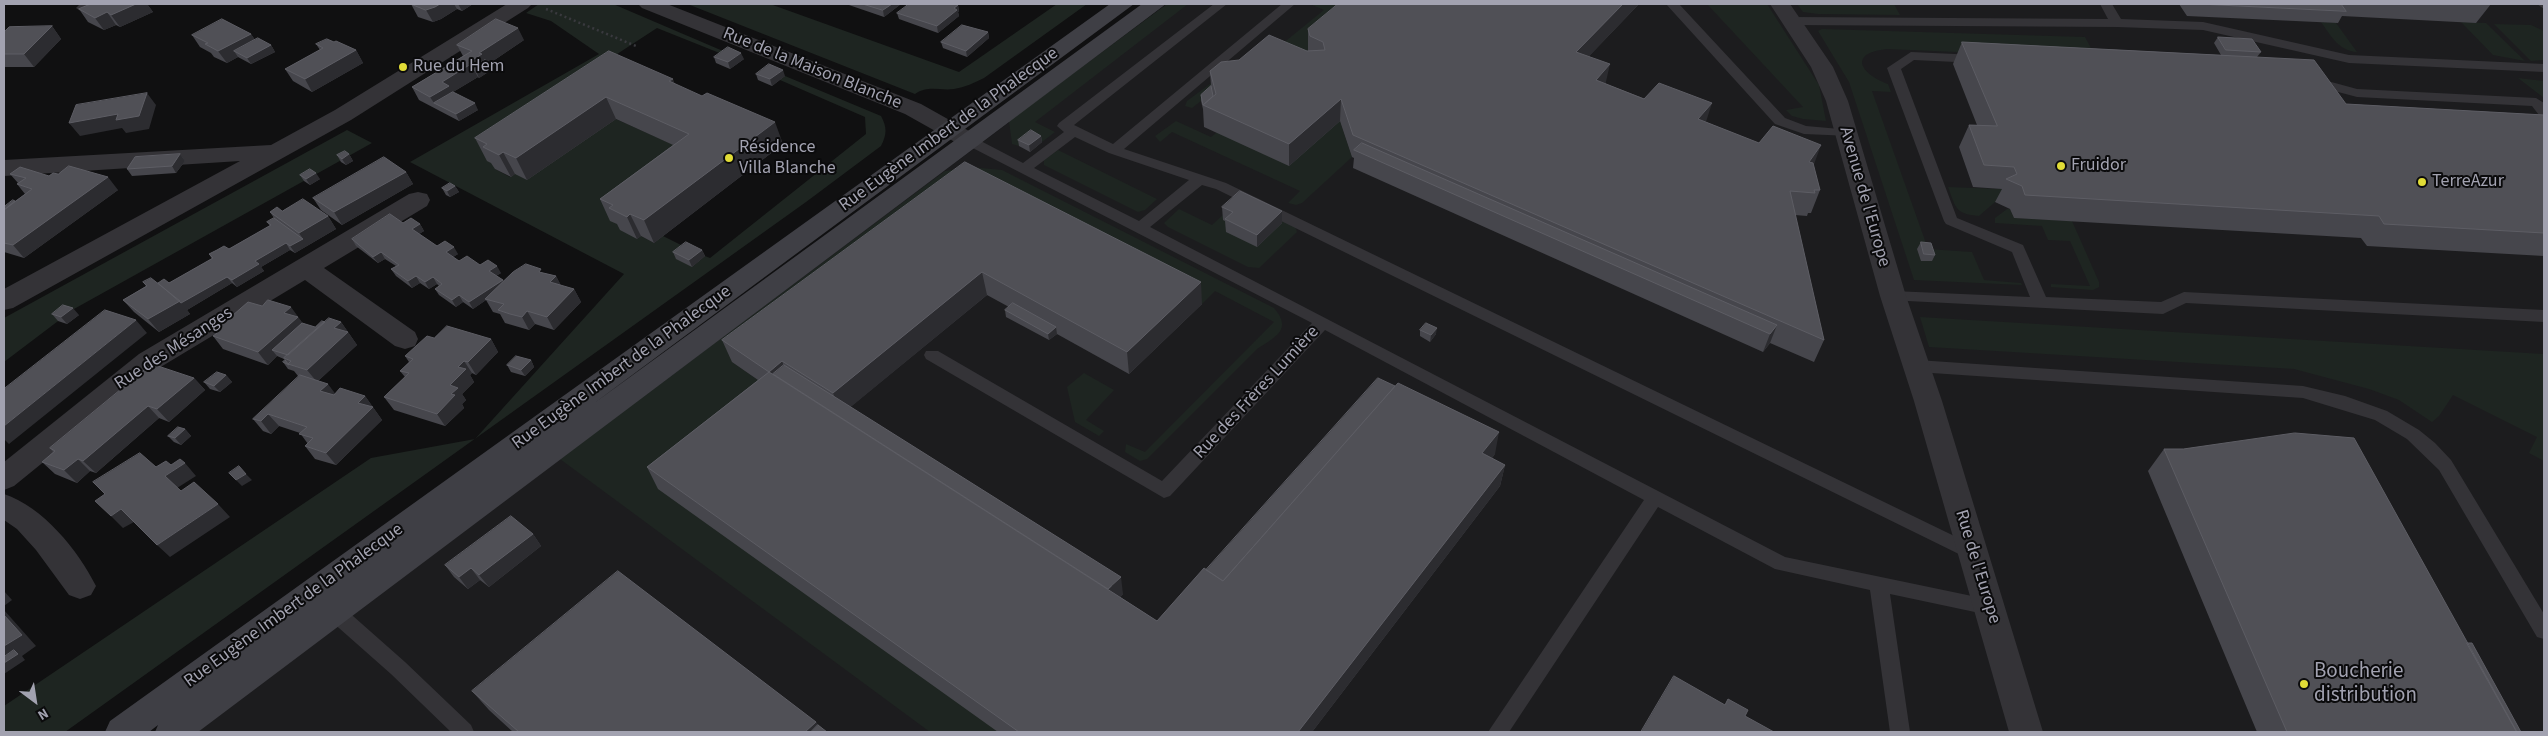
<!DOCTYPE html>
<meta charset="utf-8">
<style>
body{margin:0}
#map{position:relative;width:2548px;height:736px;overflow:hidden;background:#101011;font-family:"Source Sans 3",sans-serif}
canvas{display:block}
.frame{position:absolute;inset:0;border:5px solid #a2a2b0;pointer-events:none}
.north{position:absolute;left:10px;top:676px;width:50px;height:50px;-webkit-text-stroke:4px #0b0b0c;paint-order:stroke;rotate:149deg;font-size:14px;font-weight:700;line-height:20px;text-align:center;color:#a2a2b0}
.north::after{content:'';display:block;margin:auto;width:18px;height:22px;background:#a2a2b0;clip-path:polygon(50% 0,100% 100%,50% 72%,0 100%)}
</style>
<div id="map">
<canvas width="2548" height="736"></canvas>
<div class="frame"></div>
<div class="north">N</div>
</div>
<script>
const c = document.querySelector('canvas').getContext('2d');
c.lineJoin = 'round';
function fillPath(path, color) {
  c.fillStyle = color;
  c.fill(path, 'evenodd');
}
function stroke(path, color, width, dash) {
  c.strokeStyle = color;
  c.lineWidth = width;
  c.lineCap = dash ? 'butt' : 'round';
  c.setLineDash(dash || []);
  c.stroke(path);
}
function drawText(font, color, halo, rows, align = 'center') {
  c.font = font + ' "Source Sans 3",sans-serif';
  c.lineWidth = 4;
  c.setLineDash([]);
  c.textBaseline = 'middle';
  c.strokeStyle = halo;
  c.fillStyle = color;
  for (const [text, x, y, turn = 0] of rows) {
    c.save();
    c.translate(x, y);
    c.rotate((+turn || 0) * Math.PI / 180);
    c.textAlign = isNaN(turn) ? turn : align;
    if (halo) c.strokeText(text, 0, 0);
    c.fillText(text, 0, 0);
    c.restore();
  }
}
fillPath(new Path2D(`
 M1167 4H2544V732H195Z`), '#1c1c1e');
fillPath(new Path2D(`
 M539 4H613L730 54 727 56 657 28 611 58 487 160 499 167 495 169 510 177 616 119 698 156 624 227 637 239 641 236 654 243 663 236 689 249 692 267 705 256 710 258 866 134 865 117 780 80 785 76 881 116C887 127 887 134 881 146L806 202 65 732H4V706L371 458 475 439 624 274 410 162 599 54 551 21 526 13Z
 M692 4H770L959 72 1057 4H1087L984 78C974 83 965 87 954 89 940 91 928 85 915 94L690 5Z
 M1167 4H1188L1035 122 1055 132 1042 142 1032 137 1019 146 1012 144 1009 121Z
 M1310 4H1342L1310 58 1211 93 1192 108 1185 106 1187 101 1226 72 1240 78 1324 10Z
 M1707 4H1767L1819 85 1826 121 1803 119 1792 116 1786 110 1803 107Z
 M1797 4H1894L1900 15 1818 14 1803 12Z
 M2321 22 2336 23 2357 52C2339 51 2331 36 2321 22Z
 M2461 22 2486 23 2525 61 2493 55Z
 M2494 24 2531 25 2544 31V60L2531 61Z
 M1822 29 2085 37 2092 50 2261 65 1887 49C1849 53 1859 73 1888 84L1891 92 1872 91 1928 249 1972 252 1984 280 2021 283 2022 285 1914 280 1849 82 1818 31Z
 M2518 78 2544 81V98Z
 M1176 121 1211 137 1216 133 1340 121 1352 157 1302 203 1296 205 1288 203 1300 191 1172 132 1160 142 1155 136Z
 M347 130 372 143 74 309 4 362V318Z
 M1058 150 1157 199 1145 210 1138 212 1044 165V160Z
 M970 167 1002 170 1274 308C1293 330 1275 337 1257 349L1147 459 1140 461 1125 452 1126 444 1145 452 1274 322 1215 291 1202 304 969 184 732 362 778 394 1004 732H930L560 459 945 171Z
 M1948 187 2003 189 2002 196 1979 216C1955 214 1956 208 1948 187Z
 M1237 202 1295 226 1297 232 1259 268 1248 267 1168 227 1164 223 1179 209 1212 225Z
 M2007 209H2010L2014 218 2072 221 2099 282V287L2093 290 2051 287V284L2090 286 2070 241 2048 240 2042 226 1995 223V218Z
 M1920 317 2544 354V461L2529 453 2537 437 2453 395 2439 416 2432 422 2399 400 2369 389 2294 369 1929 347Z
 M1084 373 1114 390 1086 420 1104 431 1099 436 1075 422 1067 387Z`), '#1e2521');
stroke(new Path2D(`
 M546 9 636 46`), '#39393e', 2.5, [2, 3]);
fillPath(new Path2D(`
 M80 4H95L82 12 76 8Z
 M1214 4H1227L1074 125 1113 144 1282 4H1295L1124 149 1226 183 1979 548 1982 553 1979 558 1973 561 1967 558 1216 189 1202 185 1150 227 1785 557 1996 601 1998 607 1996 613 1989 615 1890 594 1910 732H1890L1870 590 1775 569 1658 507 1509 732H1488L1644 500 1325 330 1170 496 1164 498 926 359 924 355 926 351H938L1162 481 1312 323 965 144 963 141 970 137 975 138 1023 163 1064 132 1057 126 1059 123ZM1075 137 1109 153 1189 180 1139 221 1034 168Z
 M1666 4H1679L1785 118 1806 126 1851 130 1853 133 1851 136 1804 134 1775 124Z
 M2100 4H2112L2121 19 2203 22 2349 55 2544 64V72L2349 63 2203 30 2117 27 1792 25 1786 21 1792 17 2108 19Z
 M2537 4H2544V9Z
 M1911 52 1977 55 1984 59 1977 63 1914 60 1901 69 1957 218 2023 245 2046 297 2161 302 2184 292 2544 310V322L2186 303 2163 314 1888 300 1885 296 1888 292 1893 291 2030 297 2012 252 1946 224 1944 221 1887 68Z
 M2313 77 2357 89 2536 98 2544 103V116L2539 115 2532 106 2357 97 2308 84 2306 81 2308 78Z
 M1917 360 2303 386 2345 396 2387 411 2419 430 2435 443 2451 460 2544 614V639L2537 637 2439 470 2407 439 2375 420 2303 398 1917 372 1911 370 1909 366 1911 362Z
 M329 599 336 601 405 662 471 725 474 732H451L391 674 322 613 320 607 322 601Z`), '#343337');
fillPath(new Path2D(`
 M507 4H532L528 8 351 120 13 308 4 310V289L240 161 4 176V160L271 145 335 110Z
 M638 4H667L921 104 978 136 982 141 978 146 970 148 962 146 905 114 642 8Z
 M1770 4H1790L1833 67 1848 101 1906 296 1942 401 2043 732H2009L1914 401 1880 296 1826 101 1811 67Z
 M418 192 427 194 430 200 427 206 324 268 415 332 418 339 415 346 405 349 395 346 305 280 159 368 14 486 4 490V462L139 354 409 194Z
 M4 494C43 507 78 550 96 586L91 595 80 599 69 595 36 550 17 529 4 520Z`), '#343337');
fillPath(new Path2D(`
 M1110 4H1134L593 404 1142 4H1166L198 732H155L158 725 149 732H105L110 721Z`), '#3f3f45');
fillPath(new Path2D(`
 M91 4H147L153 12 120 27 116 25 104 30 88 22 79 9Z
 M411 4H473L462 11 457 9 441 19 433 22 418 17Z
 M846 4H901L884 17Z
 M1338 4H1639L1589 56 1606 84 1706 122 1813 166 1820 190 1811 213H1808L1807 216 1795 215 1824 340 1814 362 1770 343 1763 352 1353 168 1354 158 1352 157 1340 121 1289 166 1204 127 1203 109 1201 101V95L1211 86 1210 71 1308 51V29Z
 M2179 4H2491L2476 23 2342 16 2338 23 2187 16Z
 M958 5 959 11 958 12 959 16 938 33 899 19 897 13Z
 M52 26 61 39 34 67H4V32Z
 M988 32 989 38 967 57 943 48 941 42Z
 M251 34 255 40 271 45 275 52 251 64 238 57 227 63 214 57 211 53 200 47 192 35Z
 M2218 37 2261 52 2257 57 2346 104 2544 115V256L2367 246 2361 238 2014 218 2010 209 1995 202 2002 189 1973 187 1959 147 1969 125H1977L1953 64 1962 42 2221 55 2214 43Z
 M524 40 490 63 493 69 479 78 478 77 453 92 478 110 459 121 419 100 412 87 463 56 457 45Z
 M334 42 356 50 363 63 312 92 293 81 285 69 320 50 316 44Z
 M609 51 675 84 783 144 654 243 641 236 637 239 620 230 617 224 610 221 600 199 673 145 616 119 527 180 515 174 511 177 495 169 491 163 487 161 475 138Z
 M714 57 744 59 730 69 716 63Z
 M756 74 785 76 772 86 758 80Z
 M1041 136 1042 142 1030 152 1019 146 1018 140Z
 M180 154 185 161 176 173 132 176 127 169Z
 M349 154 353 161 346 165 341 162 337 155Z
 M965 162 1202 304 1129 374 1057 334 1049 340 1006 317 1005 310 1009 307 987 295 850 407 1123 594 1120 597 1157 621 1206 570 1495 454 1492 458 1505 465 1500 486 1312 732H998L658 489 647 467 758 380 732 362 722 340Z
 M406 172 413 184 342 225 321 210 313 198Z
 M10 174 49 176 118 190 24 258 4 252V207L15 201 25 194 17 184 18 183Z
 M300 175 320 179 310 185 304 181Z
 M455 186 459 192 450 197 446 195 442 188Z
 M1222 207 1282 223 1257 247 1226 232 1225 221 1223 220Z
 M282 211 328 216 336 229 295 253 290 250 261 267 264 271 237 287 232 283 187 310 190 314 159 332 134 312 123 300 146 286 143 282 169 283 212 259 209 254 229 249 270 226 267 222 274 218 270 212Z
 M403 223 420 224 424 231 419 234 437 246 458 254 453 257 459 261 480 265 501 273 496 276 504 281 543 273 556 276 561 286 574 289 581 302 554 330 535 324 529 330 505 323 500 314 493 312 486 300 473 309 463 302 456 307 439 295 435 289 439 286 437 284 429 289 420 283 412 288 396 276 391 269 396 266 385 259 378 263 356 246 352 239Z
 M1921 242 1935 255 1932 261H1921L1917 249Z
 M702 250 705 256 692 267 676 259 673 252Z
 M52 314 79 315 67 324 58 321Z
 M300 320 302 323 315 327 325 322H341L357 345 318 381 335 394 365 396 382 420 336 465 315 459 305 446 308 444 300 433 279 426 271 434 263 431 253 419 299 377 298 376 294 371 288 369 283 362 285 360 284 359 277 356 268 365 223 349 213 336 219 331 217 329 301 320Z
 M1420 330 1436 334 1430 342 1420 336Z
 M434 338 491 339 498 352 476 375 472 373 470 375 474 382 462 394 466 400 462 404 464 408 445 426 394 410 384 397 405 377 400 371 409 362 405 356Z
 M531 360 534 367 525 376 511 372 507 365Z
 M226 375 232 382 220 392 210 389 204 382Z
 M194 378 205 390 169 422 159 418 96 473 90 471 77 483 55 474 42 462 53 452 50 448Z
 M185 429 191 436 181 445 174 442 168 436Z
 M2164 449 2467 643 2521 732H2257L2148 471Z
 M533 534 541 546 489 587 480 580 468 589 454 577 445 565Z
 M472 691 816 722 818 725 827 732H513L489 710Z`), '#46464c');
fillPath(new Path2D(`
 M136 4H147L153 12 120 27 111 15Z
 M440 4H454L457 9 441 19 433 22 426 10Z
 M458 4H473L462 11Z
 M892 4H901L884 17 883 10Z
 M1623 4H1639L1572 74 1576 52Z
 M958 5 959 11 958 12 959 16 938 33 937 26Z
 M107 12 116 25 104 30 95 18Z
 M52 26 61 39 34 67 24 54Z
 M518 28 524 40 490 63 493 69 479 78 476 71 474 70 478 77 453 92 434 103 430 97 442 82 468 63 479 53Z
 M988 32 989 38 967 57 966 51Z
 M251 34 259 46 234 51 238 57 227 63 218 51Z
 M271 45 275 52 251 64 247 58Z
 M356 50 363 63 312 92 305 79Z
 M741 53 744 59 730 69 728 62Z
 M1610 64 1605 86 1596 80Z
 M783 70 785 76 772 86 770 79Z
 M673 79 681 101 669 81Z
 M147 93 156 105 149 129 126 133 122 128 80 136 69 123Z
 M606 97 616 119 527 180 516 158Z
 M1341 99 1340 121 1289 166V144Z
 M475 103 478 110 459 121 456 114Z
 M1712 103 1705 125 1698 119Z
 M775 122 783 144 654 243 644 220Z
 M1041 136 1042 142 1030 152 1029 145Z
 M1821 145 1813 167 1809 162Z
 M503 152 515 174 511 177 499 155Z
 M180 154 185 161 176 173 172 166Z
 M349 154 353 161 346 165 342 159Z
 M406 172 413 184 342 225 334 212Z
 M316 173 320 179 310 185 306 179Z
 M108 177 118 190 24 258 13 245Z
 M455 186 459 192 450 197 447 191Z
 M1282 211V223L1257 247V235Z
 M630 214 641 236 637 239 627 217Z
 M328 216 336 229 295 253 290 246 303 239 299 233Z
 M420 224 424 231 416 236 412 229Z
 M286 243 290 250 261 267 264 271 237 287 232 280 255 261Z
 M454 247 458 254 450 259 446 252Z
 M702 250 705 256 692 267 689 260Z
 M381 252 385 259 378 263 373 257Z
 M497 266 501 273 493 278 489 271Z
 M982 272 987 295 841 415 833 393Z
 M416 276 420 283 412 288 408 281Z
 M556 276 563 289 550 282Z
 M227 277 232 283 187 310 190 314 159 332 148 319 180 301Z
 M433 277 437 284 429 289 425 282Z
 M503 280 507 287 485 299 486 300 473 309 469 302Z
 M1201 282 1202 304 1129 374 1127 352Z
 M574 289 581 302 554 330 547 317Z
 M459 295 463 302 456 307 452 300Z
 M291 307 307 329 272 350 277 356 268 365 258 352 284 313Z
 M73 308 79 315 67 324 61 317Z
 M527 311 535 324 529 330 522 317Z
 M136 320 147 333 9 444 4 439V426Z
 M341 322 357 345 317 382 307 370 294 366Z
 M1777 325 1770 343 1763 352 1770 334Z
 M1056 327 1057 334 1049 340 1048 334Z
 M1437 328 1436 334 1430 342 1431 335Z
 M491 339 498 352 476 375 468 362Z
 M531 360 534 367 525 376 521 370Z
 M464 361 472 373 470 375 474 382 462 394 466 400 462 404 464 408 445 426 437 414 451 394 450 385 458 367Z
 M782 361 791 383 769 372Z
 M226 375 232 382 220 392 214 386Z
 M194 378 205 390 169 422 157 409Z
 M328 384 337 396 320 391Z
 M365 396 382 420 336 465 326 453 358 403Z
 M148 406 159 418 96 473 83 461Z
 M268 414 279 426 271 434 261 421Z
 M185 429 191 436 181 445 175 438Z
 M1499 432 1495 454 1478 475 1482 453Z
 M78 459 90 471 77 483 64 470Z
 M185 463 196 476 177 488 165 476Z
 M1505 465 1500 486 1312 732H1298Z
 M246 474 252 480 242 486 236 480Z
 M218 504 230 517 170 557 157 545Z
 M121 509 134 522 123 528 111 516Z
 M533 534 541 546 489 587 479 575Z
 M471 568 480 580 468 589 459 577Z
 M1121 577 1123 594 1109 609 1106 592Z
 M4 591 12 600 4 606Z
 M4 610 36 646 22 656 25 660 4 674Z
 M816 722 822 732H805Z`), '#2c2c30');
const building = new Path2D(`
 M91 4H136L111 15 107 12 95 18 79 9Z
 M411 4H440L435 7 426 10Z
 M863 4H892L883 10Z
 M909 4H954L958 5 954 8 957 10 937 26 897 13Z
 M1338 4H1623L1576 52 1610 64 1596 80 1644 99 1659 83 1712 103 1698 119 1759 143 1773 126 1821 145 1809 162 1813 163 1820 190H1814L1815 193 1790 191 1824 340 1353 135 1341 99 1289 144 1203 105 1216 94 1210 71 1221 62 1239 60 1269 35 1307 51 1325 50 1323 42 1310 36 1308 29Z
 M2199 4H2341L2346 11Z
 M222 19 251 34 218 51 205 44 208 43 192 35Z
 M496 19 518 28 479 53 482 54 468 63 471 64 442 82 449 86 430 97 412 87 472 51 457 45Z
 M962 25 988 32 966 51 941 42Z
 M52 26 24 54H4V32L9 27Z
 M2218 37 2252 39 2261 52 2226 50Z
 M258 38 271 45 247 58 234 51Z
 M327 39 334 42 336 41 356 50 305 79 285 69 323 48 316 44Z
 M1962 42 2314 60 2346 104 2544 115V233L2384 224 2379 216 2025 195 2022 186 2006 179 2017 174 2014 167 1984 165 1969 125 1997 126Z
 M728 47 741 53 728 62 714 57Z
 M609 51 673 79 669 81 702 96 707 93 775 122 644 220 630 214 627 217 609 208 613 205 600 199 689 134 606 97 516 158 503 152 499 155 483 147 487 144 475 138Z
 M485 60 490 62 476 71 474 70 473 68Z
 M769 64 783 70 770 79 756 74Z
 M1211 86 1213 96 1203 105 1201 95Z
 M453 92 475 103 456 114 434 103Z
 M147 93 139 116 116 120 118 114 69 123 76 105Z
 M1031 130 1041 136 1029 145 1018 140Z
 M1362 143 1777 325 1770 334 1354 150Z
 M345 151 349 154 342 159 337 155Z
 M180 154 172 166 127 169 135 157Z
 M384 157 406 172 334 212 313 198Z
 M965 162 1201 282 1127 352 982 272 833 393 782 361 769 372 1157 621 1204 568 1223 581 1398 383 1499 432 1482 453 1505 465 1298 732H1019L647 467 769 372 722 340Z
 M69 166 108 177 13 245 4 243V210L32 189 17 184 26 178 10 174 20 167 49 176 53 173 58 174Z
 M310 169 316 173 306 179 300 175Z
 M450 183 455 186 447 191 442 188Z
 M1240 191 1282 211 1257 235 1225 219 1233 212 1222 207Z
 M303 199 328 216 299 233 270 212 277 207 282 211Z
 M13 200 15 201 4 210V207Z
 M390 214 403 223 411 218 420 224 412 229 437 246 445 241 454 247 446 252 459 261 467 256 480 265 488 260 497 266 489 271 503 280 469 302 459 295 452 300 435 289 442 284 433 277 425 282 416 276 408 281 391 269 399 265 381 252 373 257 352 239Z
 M274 218 303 239 290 246 286 243 255 261 259 264 232 280 227 277 181 303 158 283 164 279 169 283 213 258 209 254 217 250 224 246 229 249 271 225 267 222Z
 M686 242 702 250 689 260 673 252Z
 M1921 242 1931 243 1935 255 1924 254Z
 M526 264 541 269 539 272 556 276 550 282 574 289 547 317 527 311 522 317 510 314 498 310 504 304 485 299 513 272Z
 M151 278 180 301 148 319 123 300 147 286 143 282Z
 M268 300 291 307 284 313 298 317 258 352 213 336 221 330 217 329 248 302 262 306Z
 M1013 303 1056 327 1048 334 1005 310Z
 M63 305 73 308 61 317 52 314Z
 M105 310 136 320 4 426V389Z
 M329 318 341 322 334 328 348 332 307 370 288 364 291 361 284 358Z
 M322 321 325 322 288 355 272 350 302 323 315 327Z
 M1426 323 1437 328 1431 335 1420 330Z
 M447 326 491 339 468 362 464 361 458 367 466 369 450 385 458 388 451 394 455 395 437 414 384 397 409 373 400 371 413 359 405 356 427 336 434 338Z
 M516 356 531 360 521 370 507 365Z
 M285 360 289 365 283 362Z
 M152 364 194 378 157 409 148 406 83 461 78 459 64 470 42 462 55 451 50 448Z
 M784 365 1121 577 1108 589 773 374Z
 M217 372 226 375 214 386 204 382Z
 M300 375 328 384 320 391 334 395 340 388 365 396 358 403 373 407 326 453 305 446 313 438 299 434 307 427 268 414 261 421 253 419Z
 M1378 378 1395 386 1223 581 1206 570Z
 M178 427 185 429 175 438 168 436Z
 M2295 433 2354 438 2517 732H2287L2164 449H2183Z
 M140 453 156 467 166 461 171 465 180 459 185 463 165 476 181 491 194 482 218 504 157 545 121 509 111 516 95 501 105 494 93 482Z
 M239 466 246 474 236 480 229 473Z
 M511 516 533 534 479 575 471 568 459 577 445 565Z
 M618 571 816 722 805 732H519L472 691Z
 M4 615 22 635 4 646Z
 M2467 643H2472L2521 732H2517Z
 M14 650 18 654 4 663V657Z
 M1674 676 1725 705 1728 699 1748 710 1745 716 1774 732H1641Z
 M818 725 827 732H811Z`);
fillPath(building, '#505056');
stroke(building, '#5d5d64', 1);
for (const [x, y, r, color] of [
 [403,67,5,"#e1dc37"],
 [729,158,5,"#e1dc37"],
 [2061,166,5,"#e1dc37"],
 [2422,182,5,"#e1dc37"],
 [2304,684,5,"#e1dc37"]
]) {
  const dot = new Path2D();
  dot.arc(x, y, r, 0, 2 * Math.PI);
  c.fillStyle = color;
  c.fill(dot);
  stroke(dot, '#0b0b0c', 2);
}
drawText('18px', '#a2a2b0', '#0b0b0c', [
 ["Rue du Hem",413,67],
 ["Résidence",739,148],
 ["Villa Blanche",739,169],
 ["Fruidor",2071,166],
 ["TerreAzur",2432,182]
], 'left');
drawText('18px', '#a2a2b0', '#0b0b0c', [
 ["Rue de la Maison Blanche",812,69,22],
 ["Rue Eugène Imbert de la Phalecque",949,130,-36],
 ["Avenue de l'Europe",1864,197,74],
 ["Rue des Mésanges",174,349,-33],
 ["Rue Eugène Imbert de la Phalecque",622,368,-36],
 ["Rue des Frères Lumière",1257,393,-47],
 ["Rue de l'Europe",1977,567,73],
 ["Rue Eugène Imbert de la Phalecque",294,606,-36]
]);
drawText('21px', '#a2a2b0', '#0b0b0c', [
 ["Boucherie",2314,672],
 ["distribution",2314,696]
], 'left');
</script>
